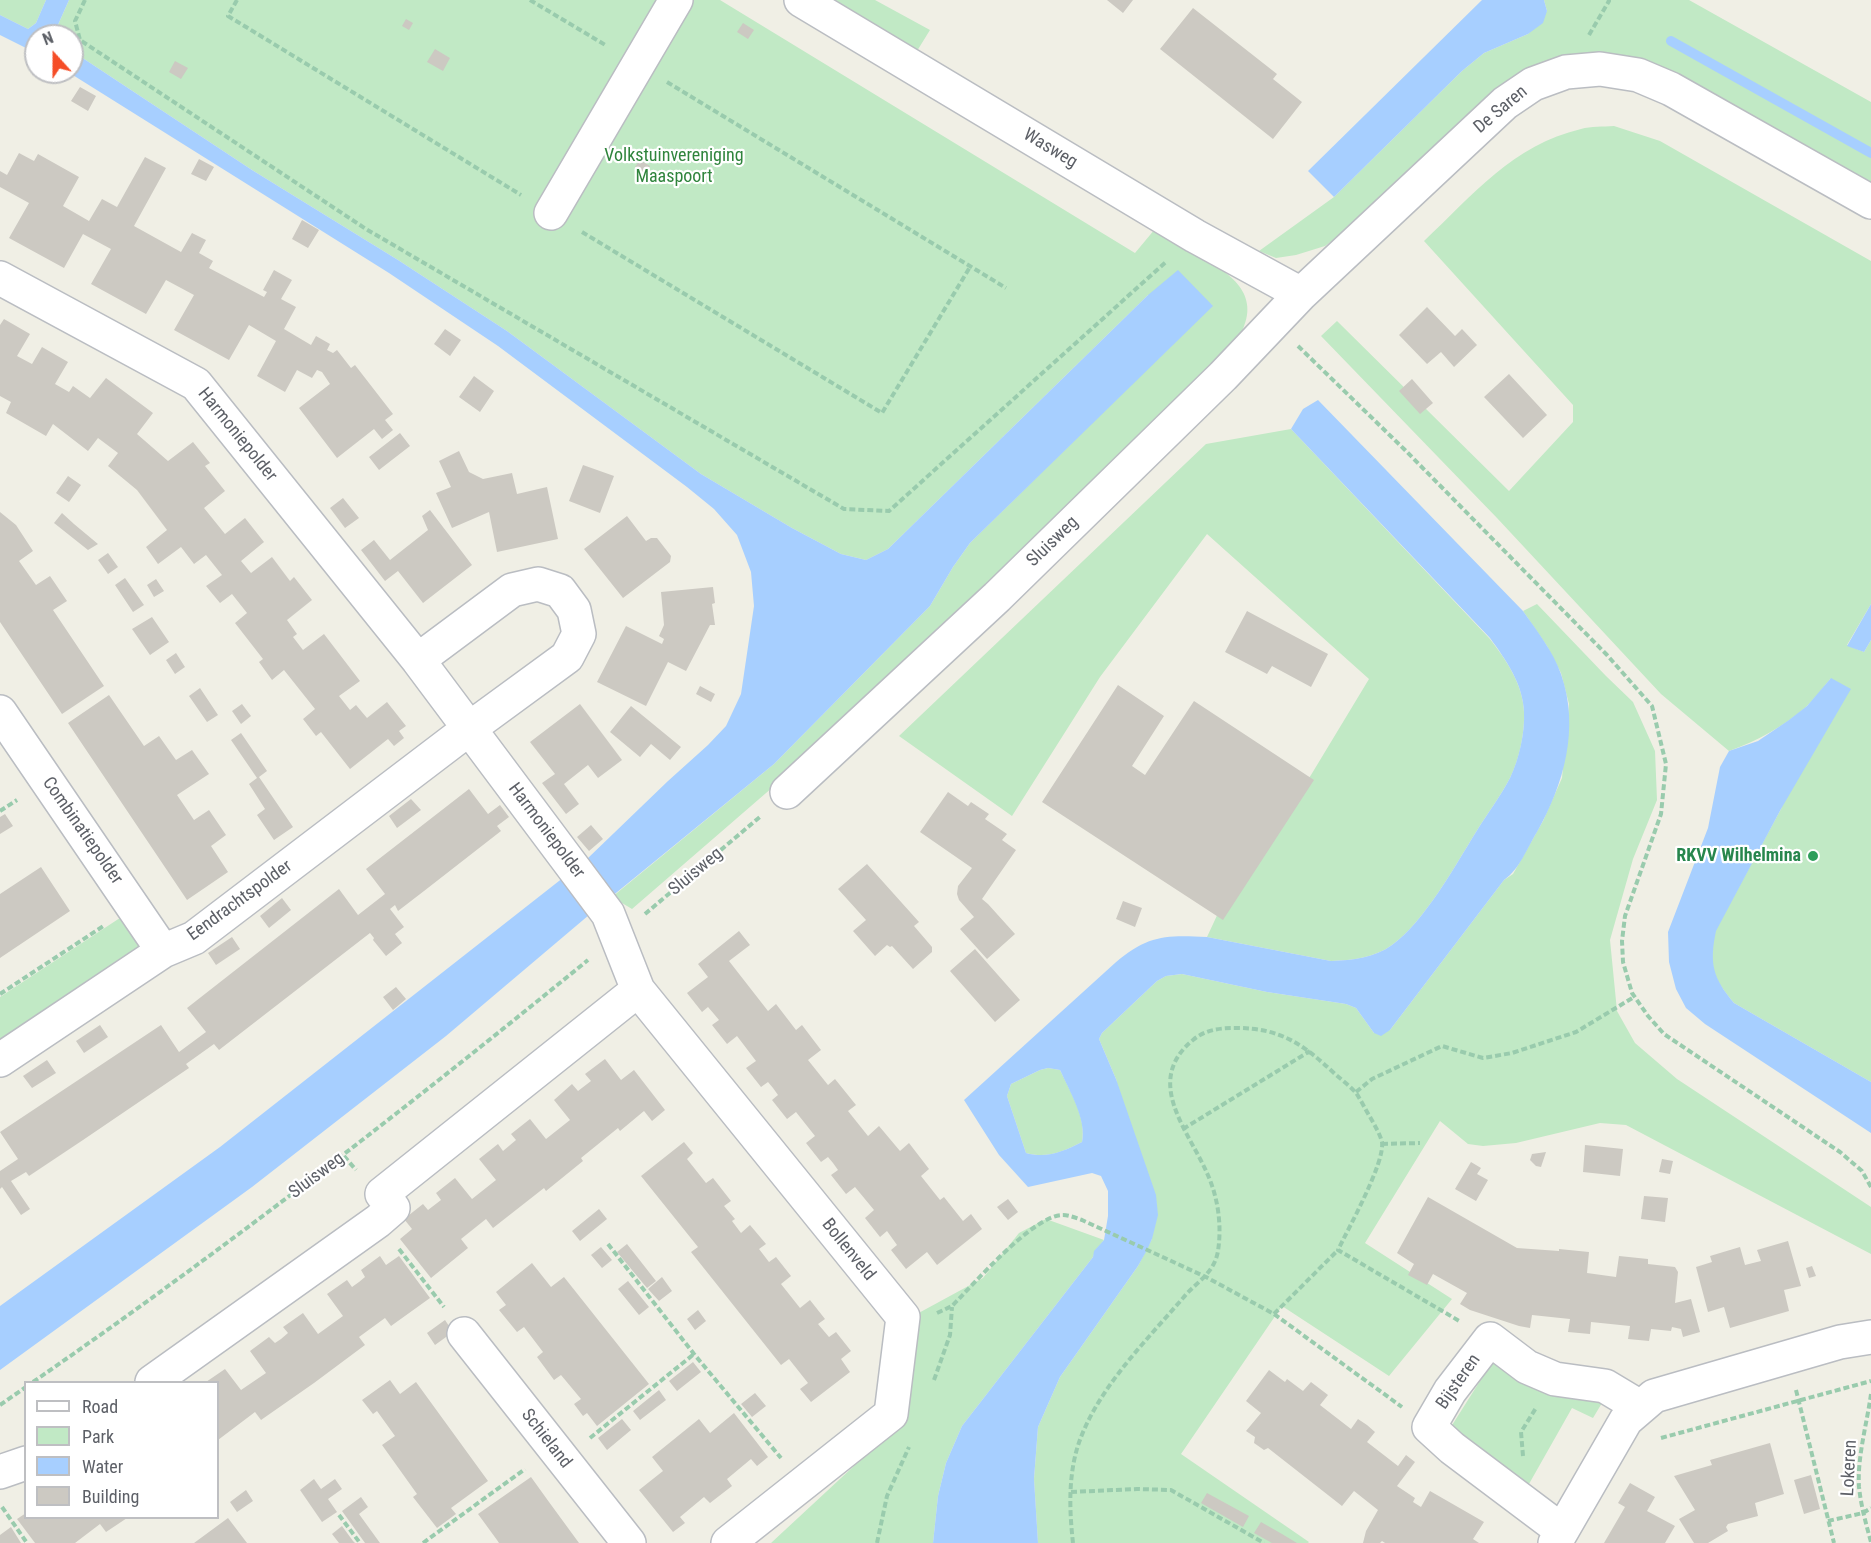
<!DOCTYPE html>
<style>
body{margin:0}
#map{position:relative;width:1871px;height:1543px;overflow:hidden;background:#f0efe5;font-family:"Roboto Condensed",sans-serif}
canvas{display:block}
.legend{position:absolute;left:24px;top:1381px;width:195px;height:138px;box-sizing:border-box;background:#fff;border:2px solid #bebfc2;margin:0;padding:8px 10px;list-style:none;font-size:18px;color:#5d6067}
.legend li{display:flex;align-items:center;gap:12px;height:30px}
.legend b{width:30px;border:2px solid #bebfc2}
.north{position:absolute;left:24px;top:24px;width:60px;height:60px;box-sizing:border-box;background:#fff;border:2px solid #bebfc2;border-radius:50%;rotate:339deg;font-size:16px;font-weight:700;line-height:24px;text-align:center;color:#5d6067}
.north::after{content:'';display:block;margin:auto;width:21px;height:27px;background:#f54d27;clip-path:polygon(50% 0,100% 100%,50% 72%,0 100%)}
</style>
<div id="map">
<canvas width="1871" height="1543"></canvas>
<ul class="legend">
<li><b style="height:8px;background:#fff"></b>Road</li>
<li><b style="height:16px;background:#c1e9c5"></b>Park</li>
<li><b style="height:16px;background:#a7cfff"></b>Water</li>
<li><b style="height:16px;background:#ccc9c2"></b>Building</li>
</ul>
<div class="north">N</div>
</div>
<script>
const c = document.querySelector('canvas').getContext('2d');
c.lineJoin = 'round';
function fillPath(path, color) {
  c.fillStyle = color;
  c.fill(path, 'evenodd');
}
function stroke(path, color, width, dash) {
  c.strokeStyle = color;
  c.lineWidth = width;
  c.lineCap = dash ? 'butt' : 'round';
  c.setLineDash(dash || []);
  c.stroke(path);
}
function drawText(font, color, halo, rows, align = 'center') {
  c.font = font + ' "Roboto Condensed",sans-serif';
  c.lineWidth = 4.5;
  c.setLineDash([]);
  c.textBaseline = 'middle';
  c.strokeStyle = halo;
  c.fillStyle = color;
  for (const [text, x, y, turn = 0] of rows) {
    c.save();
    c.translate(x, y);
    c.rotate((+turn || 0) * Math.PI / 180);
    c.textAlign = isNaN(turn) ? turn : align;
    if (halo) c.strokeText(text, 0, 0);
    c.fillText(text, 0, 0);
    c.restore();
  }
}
fillPath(new Path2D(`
 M0 0H46L36 23 28 29 0 15Z
 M69 0H720L1135 253 1155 229C1169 238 1184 246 1198 255 1226 271 1260 291 1243 329 1239 338 1230 346 1224 354L1023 553 788 774 632 909 612 897 774 764 930 606 953 567 970 543 1212 305 1148 295 888 549 866 560 841 554 792 528 701 474 507 331 398 260 252 170 72 51V36H53Z
 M833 0H875L930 30 917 51Z
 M1544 0H1689L1871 102V185L1567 56 1526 69 1493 95 1360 221 1325 246 1296 255 1276 258 1259 251 1334 197 1462 71 1484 53 1528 34 1547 11Z
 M1614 126 1660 141 1871 261V604L1847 645 1864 652 1871 640V1082L1734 1003C1712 977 1708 965 1715 931L1781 809 1831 678C1823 688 1815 698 1806 707 1783 727 1757 741 1729 751L1661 694 1497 518 1321 336 1337 321 1509 491 1573 422V405L1424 241C1473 195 1513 145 1581 129 1591 126 1603 127 1614 126Z
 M1291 429 1490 639C1506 660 1523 684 1524 712 1525 733 1519 760 1510 778 1500 797 1487 814 1476 832 1455 866 1424 922 1392 945 1374 958 1353 960 1331 961L1207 937 1220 909 1311 775 1369 679 1207 534 1100 677 1012 816 899 736 1206 444Z
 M1537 604 1606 676 1633 702 1655 751 1657 800 1633 859 1610 940 1617 1011 1635 1043 1677 1079 1871 1207V1254L1626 1125 1600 1123 1516 1143 1483 1146 1468 1144 1440 1121 1365 1243 1452 1299 1389 1376 1282 1306 1181 1454 1309 1542 1308 1543H1038L1034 1479 1038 1427 1060 1377 1138 1266 1152 1239 1116 1079 1099 1039 1102 1033 1157 981 1166 976 1182 974 1267 992 1346 1004 1356 1008 1374 1033 1390 1030 1504 880 1513 874 1543 821 1562 778 1569 704 1561 673 1547 646 1523 611Z
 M132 910 163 960 0 1069V997Z
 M1048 1068 1060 1070C1070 1091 1087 1118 1082 1142 1064 1151 1048 1159 1026 1153L1007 1096 1011 1084 1040 1070Z
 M1046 1219 1104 1240 1095 1251 1093 1257 962 1426 946 1463 938 1496 933 1543H771L896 1427 904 1321 983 1278 1019 1233Z
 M1492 1362 1540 1388 1579 1393 1602 1403 1593 1418 1572 1408 1525 1491 1449 1430Z`), '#c1e9c5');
fillPath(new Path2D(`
 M46 0H69L53 36H36V53L0 35V15L28 29 36 23Z
 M1482 0H1544L1547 11 1543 23 1528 34 1484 53 1462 71 1334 197 1308 171Z
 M72 51 252 170 398 260 507 331 701 474 792 528 841 554 866 560 888 549 1148 295 1178 270 1213 306 970 543 953 567 930 606 774 764 589 915 446 1036 252 1187 0 1370V1306L220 1147 587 859 668 781 708 745 726 726 741 694 754 606 751 572 737 535 714 509 687 487 498 346 389 273 68 72H72Z
 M1318 400 1523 611C1537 631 1553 651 1561 674 1580 728 1564 784 1537 832 1527 848 1520 869 1504 880L1390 1030 1381 1036 1374 1033 1356 1008 1346 1004 1267 992 1182 974 1166 976 1157 981 1102 1033 1099 1039 1116 1079 1156 1195 1158 1215 1152 1239 1147 1250 1138 1266 1060 1377 1038 1427 1034 1479 1038 1543H933L938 1496 946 1463 962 1426 1093 1257 1094 1251 1104 1240 1108 1216V1191L1101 1176 1092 1173 1028 1187 999 1155 964 1100 1115 963C1148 935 1165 935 1207 937L1331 961C1353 960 1374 958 1392 945 1424 922 1455 866 1476 832 1487 814 1500 797 1510 778 1519 759 1525 733 1524 712 1523 684 1506 660 1490 638L1291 429 1303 409ZM1048 1068 1060 1070C1069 1090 1087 1120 1082 1142 1064 1151 1047 1159 1026 1153L1007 1096 1011 1084 1040 1070Z
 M1871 604V640L1864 652 1847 646Z
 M1831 678 1851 689 1781 809 1716 931C1709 964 1713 978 1734 1003L1871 1082V1133L1705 1024 1686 1008 1676 989 1669 962 1668 932 1708 828 1720 767 1729 751 1758 741 1789 720 1807 706Z`), '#a7cfff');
stroke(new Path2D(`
 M1671 41 1871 153`), '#a7cfff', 10);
fillPath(new Path2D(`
 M1107 0H1133L1123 13Z
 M1193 8 1277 74 1273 79 1302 102 1273 139 1160 49Z
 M406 19 413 23 409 30 402 26Z
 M743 23 754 30 748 39 737 32Z
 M435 49 450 58 443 71 427 62Z
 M175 61 188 68 181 79 169 72Z
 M80 87 96 96 88 111 71 101Z
 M19 153 34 161 38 154 79 177 63 206 89 221 102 199 117 207 145 157 166 168 134 226 181 252 192 233 206 240 199 253 213 261 209 268 264 297 267 292 263 290 274 270 292 280 281 299 296 307 284 329 311 345 316 336 330 344 327 350 333 353 337 350 351 368 355 365 393 414 385 420 393 430 382 439 374 429 337 458 299 408 330 384 322 372 317 370 312 378 297 370 285 392 257 376 276 341 249 325 229 360 174 330 194 295 166 280 146 314 91 284 111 249 83 234 64 268 9 238 29 203 0 187V171L7 175Z
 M199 159 214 167 206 181 191 174Z
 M640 160 650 166 645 173 635 167Z
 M302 220 319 230 308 248 292 239Z
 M1427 307 1455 336 1462 329 1477 345 1454 367 1441 352 1427 364 1399 335Z
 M4 319 30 334 17 356 32 364 42 347 68 362 55 384 69 392 73 386 90 398 106 378 153 413 137 434 168 461 193 442 210 463 205 466 225 491 204 508 225 534 245 518 264 542 241 561 251 573 272 557 290 581 294 577 312 600 287 620 297 634 293 637 303 650 324 634 360 681 339 696 350 710 356 705 367 718 387 702 406 726 399 731 404 738 394 746 388 739 350 769 321 732 316 736 303 719 315 709 284 670 272 680 259 662 263 659 235 623 247 613 232 594 220 603 206 586 222 575 206 555 194 564 181 547 158 564 146 547 167 530 137 490 108 466 118 453 98 438 88 451 53 424 46 436 6 413 11 402 0 396V325Z
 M445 329 461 340 450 356 434 344Z
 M1509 374 1547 415 1523 438 1484 397Z
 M474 376 494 391 480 412 459 397Z
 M1412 379 1433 403 1420 414 1399 391Z
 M400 433 410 446 379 470 369 457Z
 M459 451 469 472 483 479 512 473 517 494 547 487 558 539 497 552 489 512 452 528 436 493 451 487 439 461Z
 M583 465 614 476 600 513 569 501Z
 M68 476 81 485 69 502 56 493Z
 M343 498 359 518 345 528 330 508Z
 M430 510 472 565 423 603 398 571 385 581 361 550 374 540 390 560 428 530 422 516Z
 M0 512 16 525 33 551 19 561 36 585 50 576 67 601 53 610 104 686 62 714 0 622Z
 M62 513 74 524 98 544 88 550 54 523Z
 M627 516 646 541 651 538H657L671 556 670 562 623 598 584 549Z
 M108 553 118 567 108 574 98 560Z
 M125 578 144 605 133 612 115 585Z
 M156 579 164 591 154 597 147 585Z
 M713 587 715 603 712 604 715 625H710L686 671 668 662 646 706 597 682 626 626 662 644 664 639 659 636 664 625 661 592Z
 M1247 611 1328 654 1311 687 1272 666 1267 674 1225 652Z
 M152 617 169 642 150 655 132 629Z
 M176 653 185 667 175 674 166 660Z
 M1118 685 1164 716 1132 766 1145 775 1194 701 1314 780 1223 920 1042 802Z
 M700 686 715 694 711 702 696 694Z
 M200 688 218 715 207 722 189 696Z
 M109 695 144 746 159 736 176 760 192 750 209 774 177 795 194 820 209 810 226 835 211 846 228 872 187 900 68 723Z
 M242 704 251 716 241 724 232 711Z
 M580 704 622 760 598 778 588 765 564 784 579 804 566 814 542 783 555 774 530 742Z
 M631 706 681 747 670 760 651 744 640 757 610 732Z
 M241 733 267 771 259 777 293 827 274 840 257 815 265 809 249 784 257 778 231 740Z
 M469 789 488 814 500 805 509 817 497 826 501 831 424 891 398 911 395 905 390 909 404 927 395 934 402 943 386 956 373 940 374 938 370 933 219 1050 214 1044 186 1064 189 1068 83 1140 29 1176 26 1172 11 1181 30 1209 21 1215 2 1187 0 1189V1171L18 1159 0 1132 161 1025 179 1052 206 1032 187 1008 339 889 358 915 385 894 366 869Z
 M948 792 968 806 971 802 989 814 985 819 1007 834 1002 840 1016 850 982 899 988 904 1015 934 987 959 960 929 974 917 959 900 957 894 958 886 972 868 920 832Z
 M411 799 421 810 397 828 389 816Z
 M5 814 13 826 0 834V817Z
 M591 825 603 839 589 851 577 837Z
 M867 864 919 922 914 926 932 947V952L913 969 892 946 890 947 887 945 875 956 853 931 866 920 838 889Z
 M41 867 70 911 0 958V894Z
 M282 898 291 910 269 928 260 916Z
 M1123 901 1142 908 1135 927 1116 919Z
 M739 931 750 945 729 961 768 1011 776 1004 796 1030 802 1025 821 1050 808 1060 828 1085 835 1079 856 1105 848 1111 868 1136 879 1126 900 1151 909 1143 929 1169 921 1176 940 1200 944 1197 963 1221 971 1214 982 1229 937 1265 927 1252 906 1269 891 1250 897 1245 887 1231 880 1237 865 1218 874 1210 855 1187 846 1194 831 1175 838 1170 833 1163 828 1157 821 1162 806 1143 815 1136 796 1112 787 1119 772 1100 778 1095 773 1088 768 1082 761 1087 746 1068 756 1061 737 1036 727 1044 712 1025 719 1020 714 1014 708 1007 702 1012 687 993 708 977 698 964Z
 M232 937 240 949 216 965 208 953Z
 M975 949 1020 1000 995 1022 950 971Z
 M396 987 406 999 393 1010 383 997Z
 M100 1025 108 1037 84 1053 76 1041Z
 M605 1059 621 1080 634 1070 665 1110 652 1121 644 1111 620 1131 618 1128 581 1158 583 1161 546 1191 544 1188 493 1228 486 1219 461 1239 468 1248 431 1278 400 1239 412 1229 404 1219 423 1204 428 1210 441 1200 436 1193 455 1178 472 1199 496 1180 479 1159 498 1144 503 1151 516 1140 511 1134 530 1119 546 1139 570 1120 554 1100 572 1084 578 1091 591 1081 585 1074Z
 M47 1060 56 1073 32 1088 23 1076Z
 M684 1142 693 1153 687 1159 706 1183 713 1178 731 1201 724 1206 735 1219 732 1221 741 1233 750 1225 766 1244 759 1249 769 1262 776 1257 791 1276 781 1284 800 1308 810 1300 825 1319 818 1324 829 1337 836 1332 851 1351 841 1359 850 1372 811 1402 800 1389 808 1383 789 1359 781 1365 691 1252 698 1247 641 1176Z
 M1585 1145 1623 1149 1620 1176 1583 1172Z
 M1546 1152 1541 1167 1536 1166 1530 1160 1532 1154Z
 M1662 1159 1673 1161 1670 1174 1659 1172Z
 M1471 1162 1481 1168 1477 1174 1488 1180 1476 1201 1455 1189Z
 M1644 1196 1668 1198 1665 1222 1641 1219Z
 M1428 1197 1517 1248 1559 1251V1249L1589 1252 1587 1273 1616 1277 1619 1256 1648 1259V1264L1675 1267 1678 1272 1675 1303 1691 1299 1700 1332 1683 1337 1681 1329 1672 1327 1671 1331 1651 1329 1649 1341 1628 1339 1630 1326 1591 1322 1590 1334 1568 1332 1570 1319 1532 1315 1530 1328 1519 1326 1470 1310 1460 1304 1467 1293 1433 1274 1427 1285 1408 1275 1414 1264 1397 1253Z
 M1008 1199 1018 1212 1008 1220 997 1207Z
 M599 1209 607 1219 580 1241 572 1231Z
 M1788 1241 1801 1286 1784 1290 1789 1311 1730 1328 1724 1307 1708 1312 1696 1267 1712 1262 1710 1256 1740 1247 1745 1265 1761 1261 1757 1250Z
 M627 1244 656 1281 647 1288 617 1252Z
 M601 1247 612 1260 602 1268 591 1255Z
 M380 1256 386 1265 399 1256 430 1298 391 1326 385 1318 359 1337 365 1345 314 1383 261 1420 255 1412 218 1440V1382H206L225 1369 241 1390 266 1373 250 1351 269 1337 275 1343 281 1339 288 1333 283 1327 303 1313 318 1334 343 1316 327 1294 347 1280 352 1287 359 1282 365 1277 361 1270Z
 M532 1263 551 1287 564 1277 649 1384 597 1426 587 1413 583 1416 574 1404 581 1399 561 1375 554 1380 537 1357 543 1352 524 1327 517 1332 499 1310 506 1305 496 1292Z
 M1812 1266 1816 1276 1809 1278 1806 1268Z
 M662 1277 672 1291 659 1301 648 1289Z
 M628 1281 649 1307 639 1315 618 1289Z
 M698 1310 706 1321 695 1330 687 1319Z
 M445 1320 453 1332 435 1345 427 1333Z
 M693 1362 701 1372 677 1391 669 1381Z
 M1269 1370 1285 1382 1287 1379 1303 1391 1311 1382 1328 1395 1320 1405 1351 1429 1358 1419 1367 1425 1375 1432 1367 1442 1398 1466 1406 1455 1415 1462 1397 1486 1415 1498 1413 1502 1421 1507 1430 1491 1484 1522 1473 1539 1479 1543H1385L1382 1541 1380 1543H1363L1366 1531 1378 1510 1354 1491 1342 1506 1268 1448 1264 1450 1254 1443 1255 1437 1246 1431 1261 1413 1246 1401Z
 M390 1380 400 1394 416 1382 488 1481 451 1508 456 1514 437 1528 413 1497 417 1494 382 1445 395 1436 377 1411 373 1414 362 1400Z
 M659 1390 666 1400 640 1420 633 1411Z
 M755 1393 766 1406 752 1417 741 1404Z
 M734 1413 768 1457 757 1466 751 1459 727 1479 732 1486 710 1503 704 1497 680 1517 685 1523 673 1532 639 1490 663 1471 652 1457 699 1419 710 1433Z
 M622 1419 631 1430 607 1450 598 1438Z
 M1770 1443 1784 1494 1755 1503 1758 1516 1728 1524 1726 1527 1728 1531 1708 1543H1694L1679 1519 1695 1510 1674 1476 1712 1465 1710 1460Z
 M1811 1475 1820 1509 1804 1514 1794 1480Z
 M531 1477 549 1502 579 1543H499L497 1540 478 1514Z
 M314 1479 321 1489 335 1479 342 1489 328 1499 337 1512 322 1522 300 1490Z
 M1630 1483 1655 1497 1647 1511 1675 1526 1665 1543H1604L1625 1507 1618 1503Z
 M246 1490 253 1501 237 1512 230 1502Z
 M1207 1493 1249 1516 1243 1527 1201 1503Z
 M361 1497 368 1507 359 1514 380 1543H365L342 1511Z
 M26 1513V1518H127L106 1532 100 1524 75 1543H35L17 1519Z
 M228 1518 247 1543H194Z
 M1261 1522 1282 1534 1297 1543H1272L1254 1533Z
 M342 1526 353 1541 355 1543H339L332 1534Z
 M11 1527 21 1543H0V1535Z`), '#ccc9c2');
const minor = new Path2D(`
 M801 0 1195 236 1301 294
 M551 213 676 0
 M0 278 196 384 418 660 608 914 638 990 903 1317 891 1414 728 1543
 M0 712 163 951
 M787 792 997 597 1223 376 1301 294 1505 103 1533 84 1566 72 1600 69 1638 75 1671 89 1871 202
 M0 1060 163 951 194 938 470 728 567 657 579 634 574 610 560 591 538 584 512 590 418 660
 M464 1334 629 1543
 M152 1382 378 1221 393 1208 382 1194 638 990
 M0 1472 26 1463
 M1561 1530 1452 1448 1429 1427 1450 1391 1490 1339 1527 1367 1555 1379 1605 1386 1640 1407
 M1555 1543 1626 1420 1654 1396 1840 1342 1871 1337`);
stroke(minor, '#babdc2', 36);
stroke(new Path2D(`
 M85 0 75 21 80 40 366 229 844 509 889 511 1167 261
 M237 0 228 16 521 195
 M530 0 607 46
 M1589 35 1609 1 1607 0
 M667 82 1006 288
 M582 232 882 413 970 267
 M1298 346 1405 450 1607 655 1652 706 1666 764 1661 814 1625 916 1622 941 1623 962 1632 993 1648 1016 1664 1034 1840 1152 1862 1171 1871 1187
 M0 811 17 800
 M645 914 761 816
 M0 994 105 925
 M1356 1092 1372 1079 1442 1046 1483 1058 1512 1053 1576 1032 1634 997
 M1183 1129 1310 1051
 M1382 1144 1420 1143
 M344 1156 356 1170
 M608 1244 694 1354 781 1458
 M399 1249 444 1307
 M937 1313 952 1306C974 1284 1033 1215 1063 1215 1069 1215 1076 1218 1082 1220L1206 1277 1274 1314 1402 1407
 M1274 1314 1338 1250
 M934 1380 950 1335 952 1307
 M33 1382C224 1250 408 1107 588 960
 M1796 1390 1834 1543
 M1871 1394C1867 1423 1857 1458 1859 1487 1861 1506 1866 1524 1871 1542
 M0 1405 26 1387
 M590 1438 694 1354
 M1661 1438 1871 1381
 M1523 1456 1521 1432 1536 1408
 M1071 1492 1137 1489 1171 1490 1264 1543
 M2 1507 27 1543
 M339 1515 360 1543
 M1828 1521 1863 1513 1871 1508
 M423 1543 525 1469
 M877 1543 887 1496 909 1447
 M1073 1543C1069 1508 1068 1470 1081 1437 1102 1384 1146 1341 1183 1298 1196 1282 1214 1274 1218 1251 1222 1225 1218 1197 1207 1173 1188 1130 1143 1081 1193 1040 1206 1029 1221 1028 1237 1028 1281 1028 1304 1045 1335 1074 1342 1080 1350 1086 1356 1093 1361 1100 1365 1109 1370 1117 1374 1124 1380 1134 1382 1142 1385 1163 1348 1229 1338 1250L1461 1322`), '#99cbad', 4, [6, 3]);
stroke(minor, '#fff', 33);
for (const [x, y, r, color] of [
 [1813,856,6,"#2e9e5b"]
]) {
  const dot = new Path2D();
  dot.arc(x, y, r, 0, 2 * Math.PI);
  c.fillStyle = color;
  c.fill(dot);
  stroke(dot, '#fff', 2);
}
drawText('18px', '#5d6067', '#fff', [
 ["De Saren",1501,110,-40],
 ["Wasweg",1050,149,31],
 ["Harmoniepolder",237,435,51],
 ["Sluisweg",1053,542,-44],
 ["Combinatiepolder",82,831,55],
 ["Harmoniepolder",546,831,53],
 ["Sluisweg",696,872,-40],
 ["Eendrachtspolder",240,901,-36],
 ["Sluisweg",317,1176,-37],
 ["Bollenveld",848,1250,51],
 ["Bijsteren",1459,1382,-55],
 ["Schieland",546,1439,52],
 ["Lokeren",1850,1468,-87]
]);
drawText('18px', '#2f843c', '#fff', [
 ["Volkstuinvereniging",674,156],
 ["Maaspoort",674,177]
]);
drawText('bold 18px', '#27864d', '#fff', [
 ["RKVV Wilhelmina",1801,856]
], 'right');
</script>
